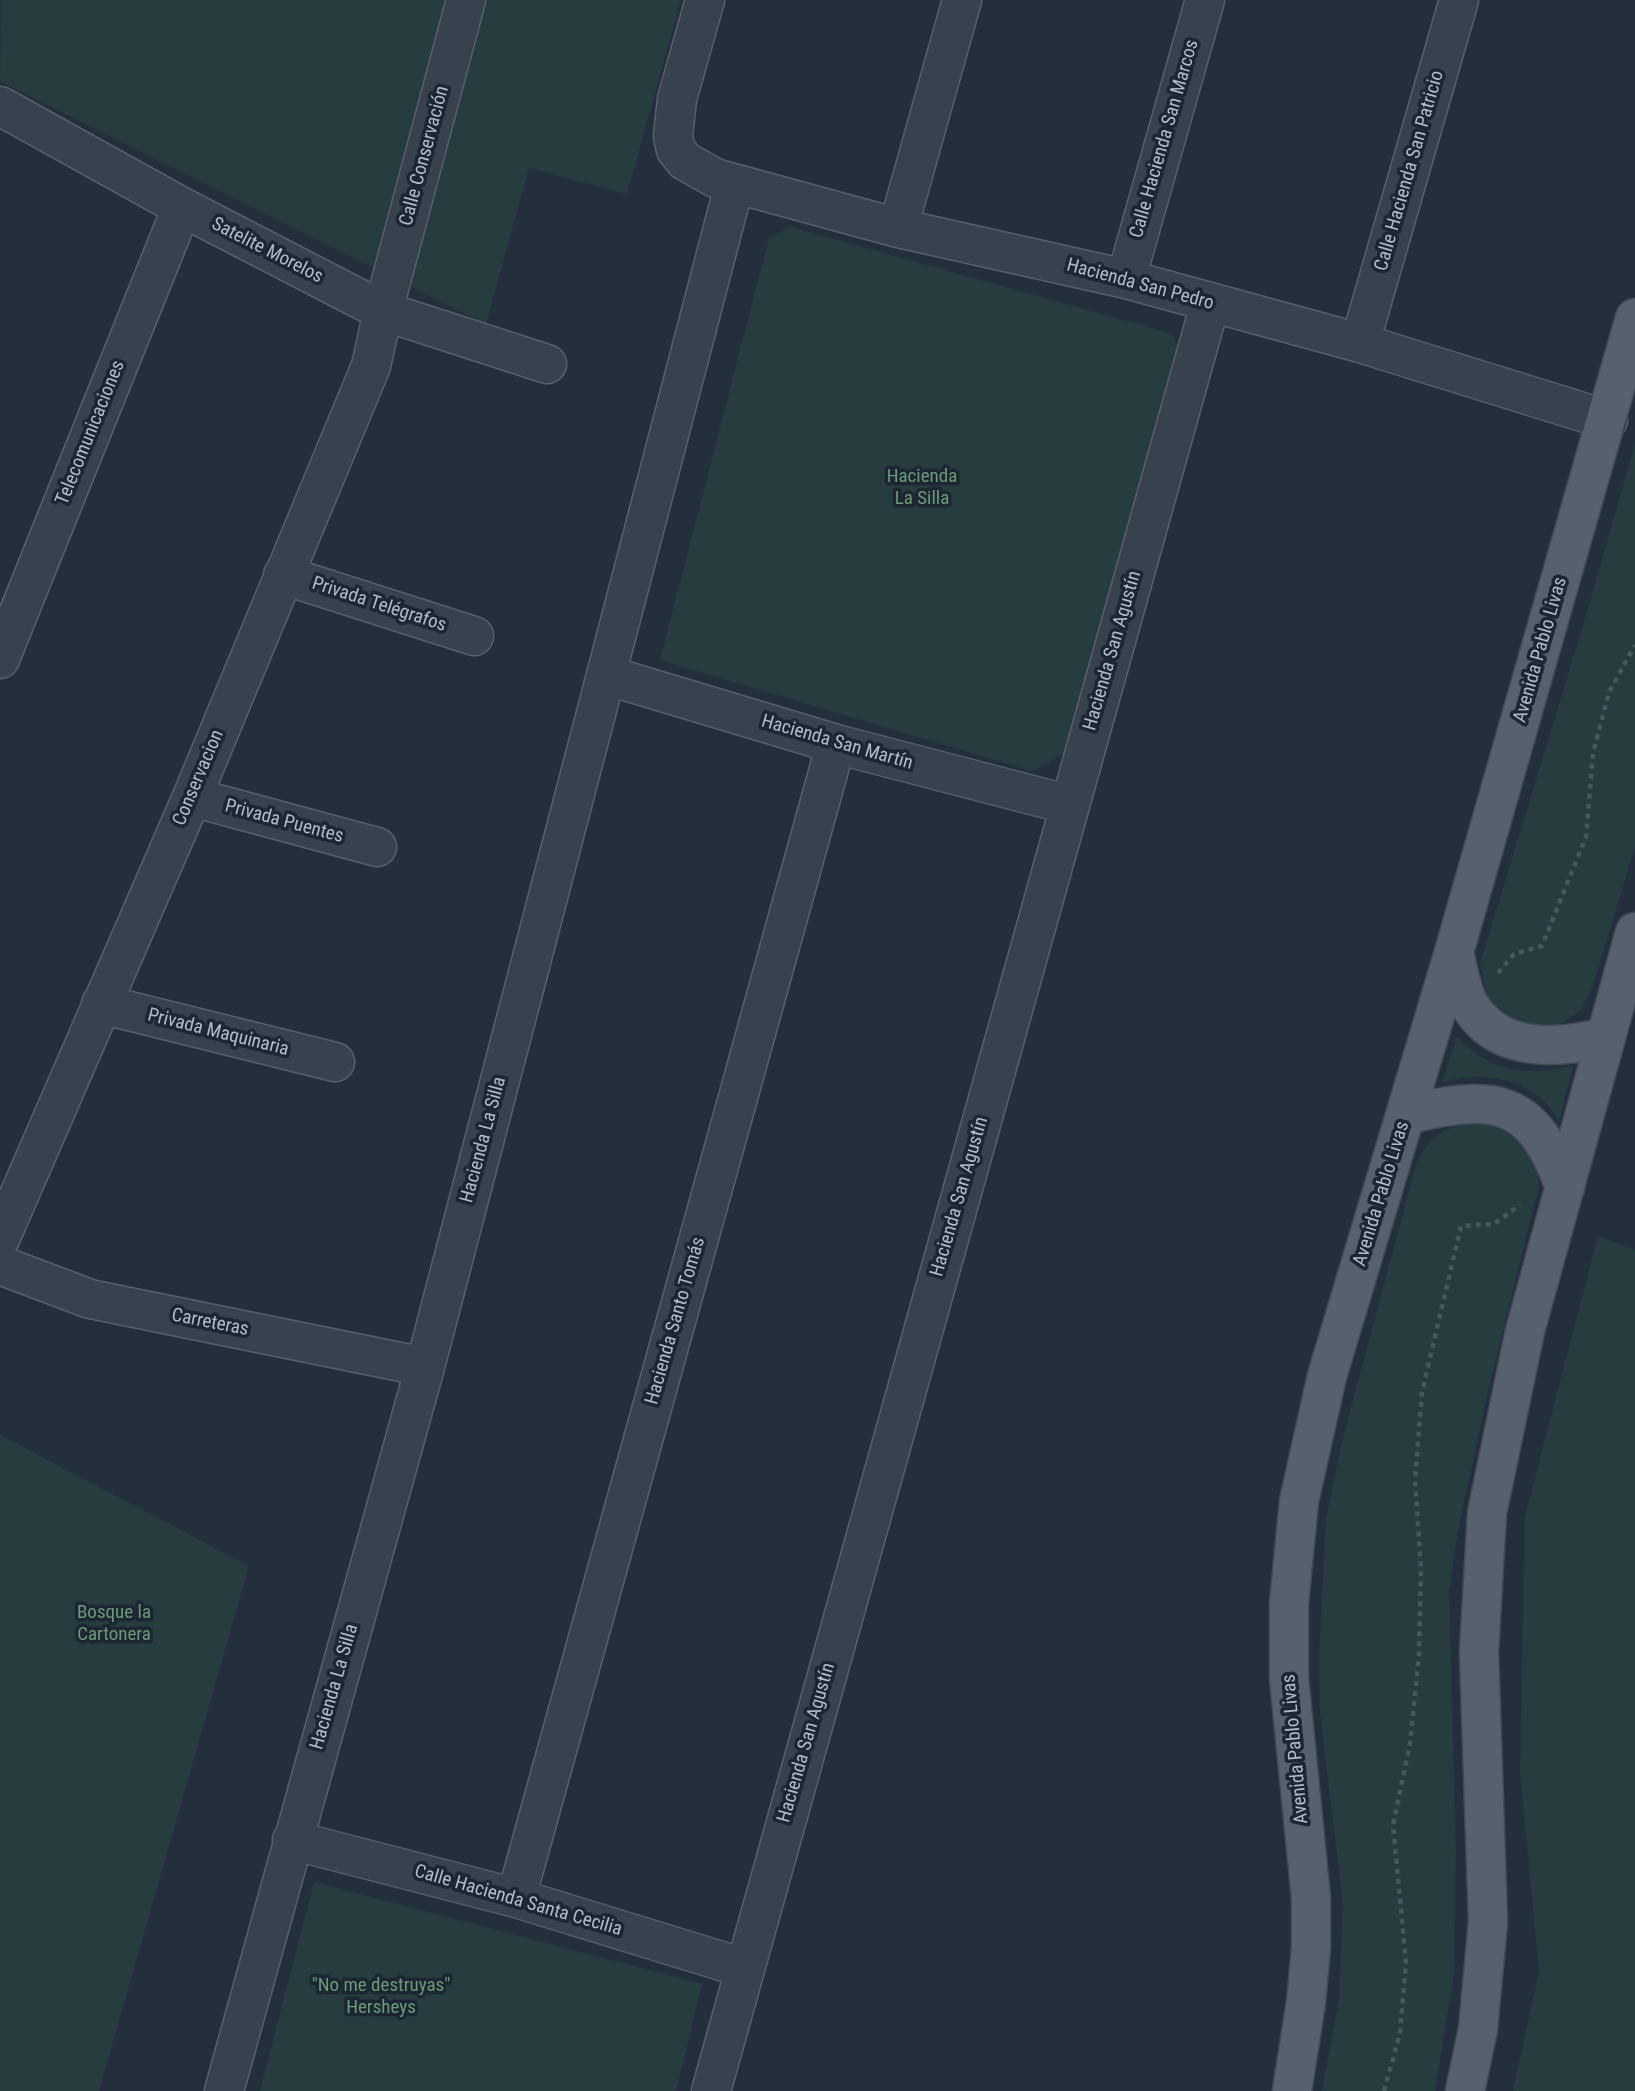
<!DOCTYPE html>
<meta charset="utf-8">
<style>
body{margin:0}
canvas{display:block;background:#242f3e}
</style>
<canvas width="1635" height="2091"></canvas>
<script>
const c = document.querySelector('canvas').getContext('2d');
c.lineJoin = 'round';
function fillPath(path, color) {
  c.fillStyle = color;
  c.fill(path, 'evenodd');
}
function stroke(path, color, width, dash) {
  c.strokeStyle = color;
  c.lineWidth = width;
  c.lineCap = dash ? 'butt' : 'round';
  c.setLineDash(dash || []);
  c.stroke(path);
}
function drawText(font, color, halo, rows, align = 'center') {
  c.font = font + ' "Roboto Condensed",sans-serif';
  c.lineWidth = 7;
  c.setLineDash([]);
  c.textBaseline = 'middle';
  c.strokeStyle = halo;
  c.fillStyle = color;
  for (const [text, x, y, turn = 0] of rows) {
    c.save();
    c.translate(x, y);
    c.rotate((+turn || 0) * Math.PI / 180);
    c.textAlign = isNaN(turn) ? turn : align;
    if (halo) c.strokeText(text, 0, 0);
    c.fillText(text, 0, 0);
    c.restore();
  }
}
fillPath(new Path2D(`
 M1 0H681L627 194 529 168 486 324 0 81Z
 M791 227 1173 334 1181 360 1064 754 1032 771 660 660 769 238Z
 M1635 444V847L1593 986 1582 1009 1564 1022 1546 1027 1527 1026 1502 1013 1488 1000 1480 964 1588 609Z
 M1457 1036C1492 1075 1525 1075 1573 1066L1559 1121C1535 1079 1486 1069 1442 1082Z
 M1479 1122C1513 1130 1538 1150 1539 1186L1489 1387 1458 1530 1449 1593 1456 1852 1454 1974 1435 2091H1322L1339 1999 1343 1904 1320 1712 1319 1656 1326 1518 1342 1441 1416 1165C1428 1135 1448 1125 1479 1122Z
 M1598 1236 1635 1250V2091H1513L1539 1971 1520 1772 1525 1516Z
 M0 1435 249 1566 99 2091H0Z
 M314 1882 702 1984 676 2091H260Z`), '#263c3f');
const minor = new Path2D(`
 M705 0 677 99 673 136 676 150 685 161 715 178 898 228 1126 279 1360 343 1608 420
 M0 106 182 207 383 311 547 364
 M898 228 962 0
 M1126 279 1205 0
 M1360 343 1459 0
 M283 575 474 636
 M0 659 182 207
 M606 675 836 744 1070 805
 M192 797 377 847
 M101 1004 335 1062
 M0 1239 192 797 371 366 383 311 466 0
 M0 1265 90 1299 425 1367
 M292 1840 516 1898 744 1968
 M516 1898 836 744
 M224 2091 425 1367 734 186
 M711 2091 1210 304`);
const major = new Path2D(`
 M1454 952C1458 969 1461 988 1469 1004 1498 1054 1558 1049 1606 1037
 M1405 1115C1493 1094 1533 1096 1565 1188
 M1292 2091 1306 2002 1311 1948V1898L1289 1678V1603L1299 1501 1327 1376 1454 952 1635 318
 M1465 2091 1478 2029 1488 1922 1479 1652 1487 1513 1525 1331 1635 932`);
stroke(minor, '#565f6c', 41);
stroke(major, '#414a57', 41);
stroke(new Path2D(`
 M1498 973 1514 954 1542 946 1586 837 1593 753 1609 692 1635 645
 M1384 2091 1400 2033 1406 1963 1393 1825 1410 1744 1419 1655 1421 1570 1415 1481 1422 1392 1461 1226 1494 1224 1520 1205`), '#44595c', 4.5, [5, 5]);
stroke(minor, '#38414e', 38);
stroke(major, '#56606e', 38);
drawText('19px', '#b4bcc9', '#1d2633', [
 ["Calle Hacienda San Marcos",1165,139,-74],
 ["Calle Conservación",425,156,-75],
 ["Calle Hacienda San Patricio",1410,171,-74],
 ["Satelite Morelos",267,251,27],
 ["Hacienda San Pedro",1140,285,15],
 ["Telecomunicaciones",91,433,-68],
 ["Privada Telégrafos",379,605,18],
 ["Avenida Pablo Livas",1541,650,-74],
 ["Hacienda San Agustín",1113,651,-74],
 ["Hacienda San Martín",837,743,16],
 ["Conservacion",199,778,-67],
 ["Privada Puentes",284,822,15],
 ["Privada Maquinaria",218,1033,14],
 ["Hacienda La Silla",484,1140,-75],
 ["Avenida Pablo Livas",1382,1194,-73],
 ["Hacienda San Agustín",960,1197,-74],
 ["Hacienda Santo Tomás",676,1321,-74],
 ["Carreteras",210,1323,11],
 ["Hacienda La Silla",335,1687,-74],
 ["Hacienda San Agustín",807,1743,-74],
 ["Avenida Pablo Livas",1296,1749,-95],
 ["Calle Hacienda Santa Cecilia",518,1901,16]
]);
drawText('19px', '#6b9a76', '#1d2633', [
 ["Hacienda",922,477],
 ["La Silla",922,499],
 ["Bosque la",114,1613],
 ["Cartonera",114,1635],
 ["\"No me destruyas\"",381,1986],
 ["Hersheys",381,2008]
]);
</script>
